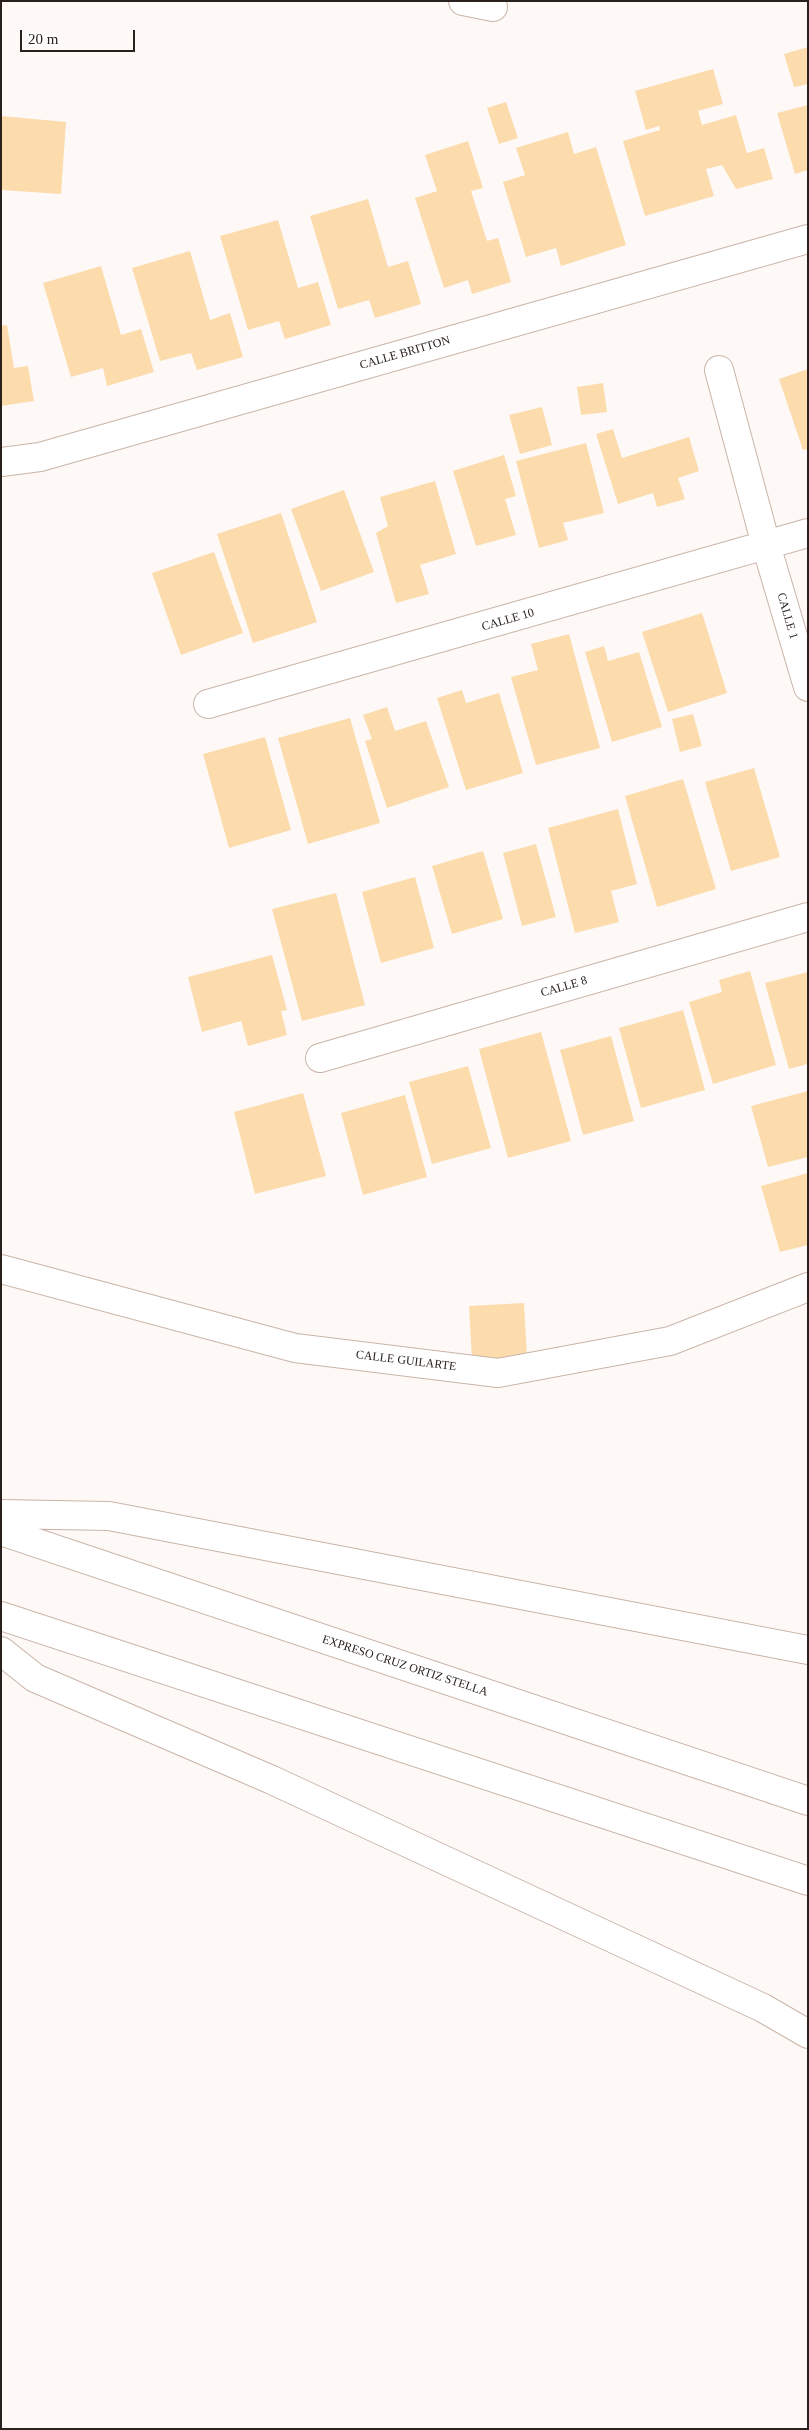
<!DOCTYPE html>
<style>
body{margin:0}
#map{position:relative;width:809px;height:2430px;overflow:hidden;background:#fef9f7;font-family:Georgia,serif}
canvas{display:block}
.frame{position:absolute;inset:0;border:2px solid #2a211d;pointer-events:none}
.scale{position:absolute;left:20px;top:30px;width:115px;height:22px;box-sizing:border-box;border:2px solid #2a211d;border-top:0;padding-left:6px;font-size:15px;line-height:18px;white-space:nowrap;color:#2a211d;-webkit-text-stroke:4px #fff;paint-order:stroke}
</style>
<div id="map">
<canvas width="809" height="2430"></canvas>
<div class="frame"></div>
<div class="scale">20 m</div>
</div>
<script>
const c = document.querySelector('canvas').getContext('2d');
c.lineJoin = 'round';
function fillPath(path, color) {
  c.fillStyle = color;
  c.fill(path, 'evenodd');
}
function stroke(path, color, width, dash) {
  c.strokeStyle = color;
  c.lineWidth = width;
  c.lineCap = dash ? 'butt' : 'round';
  c.setLineDash(dash || []);
  c.stroke(path);
}
function drawText(font, color, halo, rows, align = 'center') {
  c.font = font + ' Georgia,serif';
  c.lineWidth = 4.5;
  c.setLineDash([]);
  c.textBaseline = 'middle';
  c.strokeStyle = halo;
  c.fillStyle = color;
  for (const [text, x, y, turn = 0] of rows) {
    c.save();
    c.translate(x, y);
    c.rotate((+turn || 0) * Math.PI / 180);
    c.textAlign = isNaN(turn) ? turn : align;
    if (halo) c.strokeText(text, 0, 0);
    c.fillText(text, 0, 0);
    c.restore();
  }
}
fillPath(new Path2D(`
 M808 47V84L794 87 784 54Z
 M713 69 723 104 698 111 702 125 736 115 747 153 764 148 773 179 736 189 722 165 706 169 714 196 645 216 623 141 660 130 659 126 646 130 635 91Z
 M506 102 518 138 499 144 487 108Z
 M808 105V170L795 174 777 113Z
 M1 116 66 122 61 194 1 190Z
 M568 132 574 154 596 147 626 245 561 266 556 248 526 257 503 182 525 175 516 148Z
 M468 141 483 188 471 191 487 241 498 238 511 282 472 294 468 280 444 288 415 198 437 191 425 155Z
 M368 199 388 267 408 261 421 304 375 318 369 300 338 309 310 216Z
 M278 220 298 288 318 282 331 325 285 339 279 321 248 330 220 236Z
 M190 251 210 320 230 313 243 357 197 370 191 353 160 361 132 268Z
 M101 266 121 335 141 329 154 372 107 386 103 368 71 377 43 283Z
 M7 325 14 368 28 366 34 401 1 406V326Z
 M808 369V449L803 450 779 379Z
 M603 383 607 412 581 415 577 387Z
 M542 407 552 445 520 454 509 415Z
 M613 429 622 458 689 437 699 471 678 478 685 499 657 507 653 493 618 504 596 434Z
 M586 443 604 513 563 523 568 540 539 548 516 461Z
 M504 455 516 496 505 499 516 535 476 546 453 471Z
 M435 481 456 554 420 565 429 594 396 603 376 533 388 526 380 497Z
 M344 490 374 572 321 591 291 509Z
 M281 513 317 622 253 643 217 534Z
 M214 552 243 633 181 655 152 573Z
 M702 613 727 693 668 712 642 632Z
 M569 634 600 748 536 765 511 677 538 670 531 644Z
 M604 646 608 661 639 652 662 727 612 742 585 652Z
 M462 690 466 703 499 693 523 773 466 790 437 698Z
 M387 707 395 731 426 721 449 787 387 808 365 741 372 739 363 715Z
 M693 714 702 746 680 752 672 719Z
 M350 718 380 823 308 844 278 738Z
 M265 737 291 830 229 848 203 754Z
 M754 768 780 857 731 871 705 782Z
 M683 779 716 889 657 907 625 796Z
 M618 809 637 884 611 891 619 922 575 933 548 828Z
 M536 844 556 917 522 926 503 853Z
 M483 851 503 919 452 934 432 866Z
 M415 877 434 948 381 963 362 892Z
 M336 893 365 1005 302 1021 272 909Z
 M272 955 287 1010 281 1011 287 1035 248 1046 241 1021 202 1032 188 977Z
 M750 971 776 1065 713 1084 689 1002 722 992 719 980Z
 M808 972V1064L789 1069 765 983Z
 M683 1010 705 1090 641 1108 619 1028Z
 M541 1032 571 1141 508 1158 479 1049Z
 M611 1036 634 1121 583 1135 560 1050Z
 M468 1066 491 1148 432 1164 409 1082Z
 M808 1091V1157L768 1167 751 1106Z
 M303 1093 326 1176 255 1194 234 1112Z
 M405 1095 427 1177 363 1195 341 1113Z
 M808 1173V1245L780 1252 761 1186Z
 M524 1303 527 1357 472 1360 469 1306Z`), '#fcdcad');
const minor = new Path2D(`
 M463 1 493 7
 M719 370 766 545 808 687
 M1 462 40 457 808 239
 M208 704 808 533
 M320 1058 808 917
 M1 1269 295 1348 498 1373 670 1341 808 1287`);
const highway = new Path2D(`
 M1 1514 109 1516 808 1650
 M1 1531 808 1801
 M1 1616 808 1881
 M1 1651 35 1678 272 1780 763 2008 808 2034`);
stroke(minor, '#cab4a8', 30);
stroke(highway, '#cab4a8', 30);
stroke(minor, '#fff', 28);
stroke(highway, '#fff', 28);
drawText('12px', '#2a211d', '#fff', [
 ["CALLE BRITTON",405,353,-16],
 ["CALLE 1",787,616,74],
 ["CALLE 10",508,620,-16],
 ["CALLE 8",564,987,-16],
 ["CALLE GUILARTE",406,1361,7],
 ["EXPRESO CRUZ ORTIZ STELLA",405,1666,18]
]);
</script>
